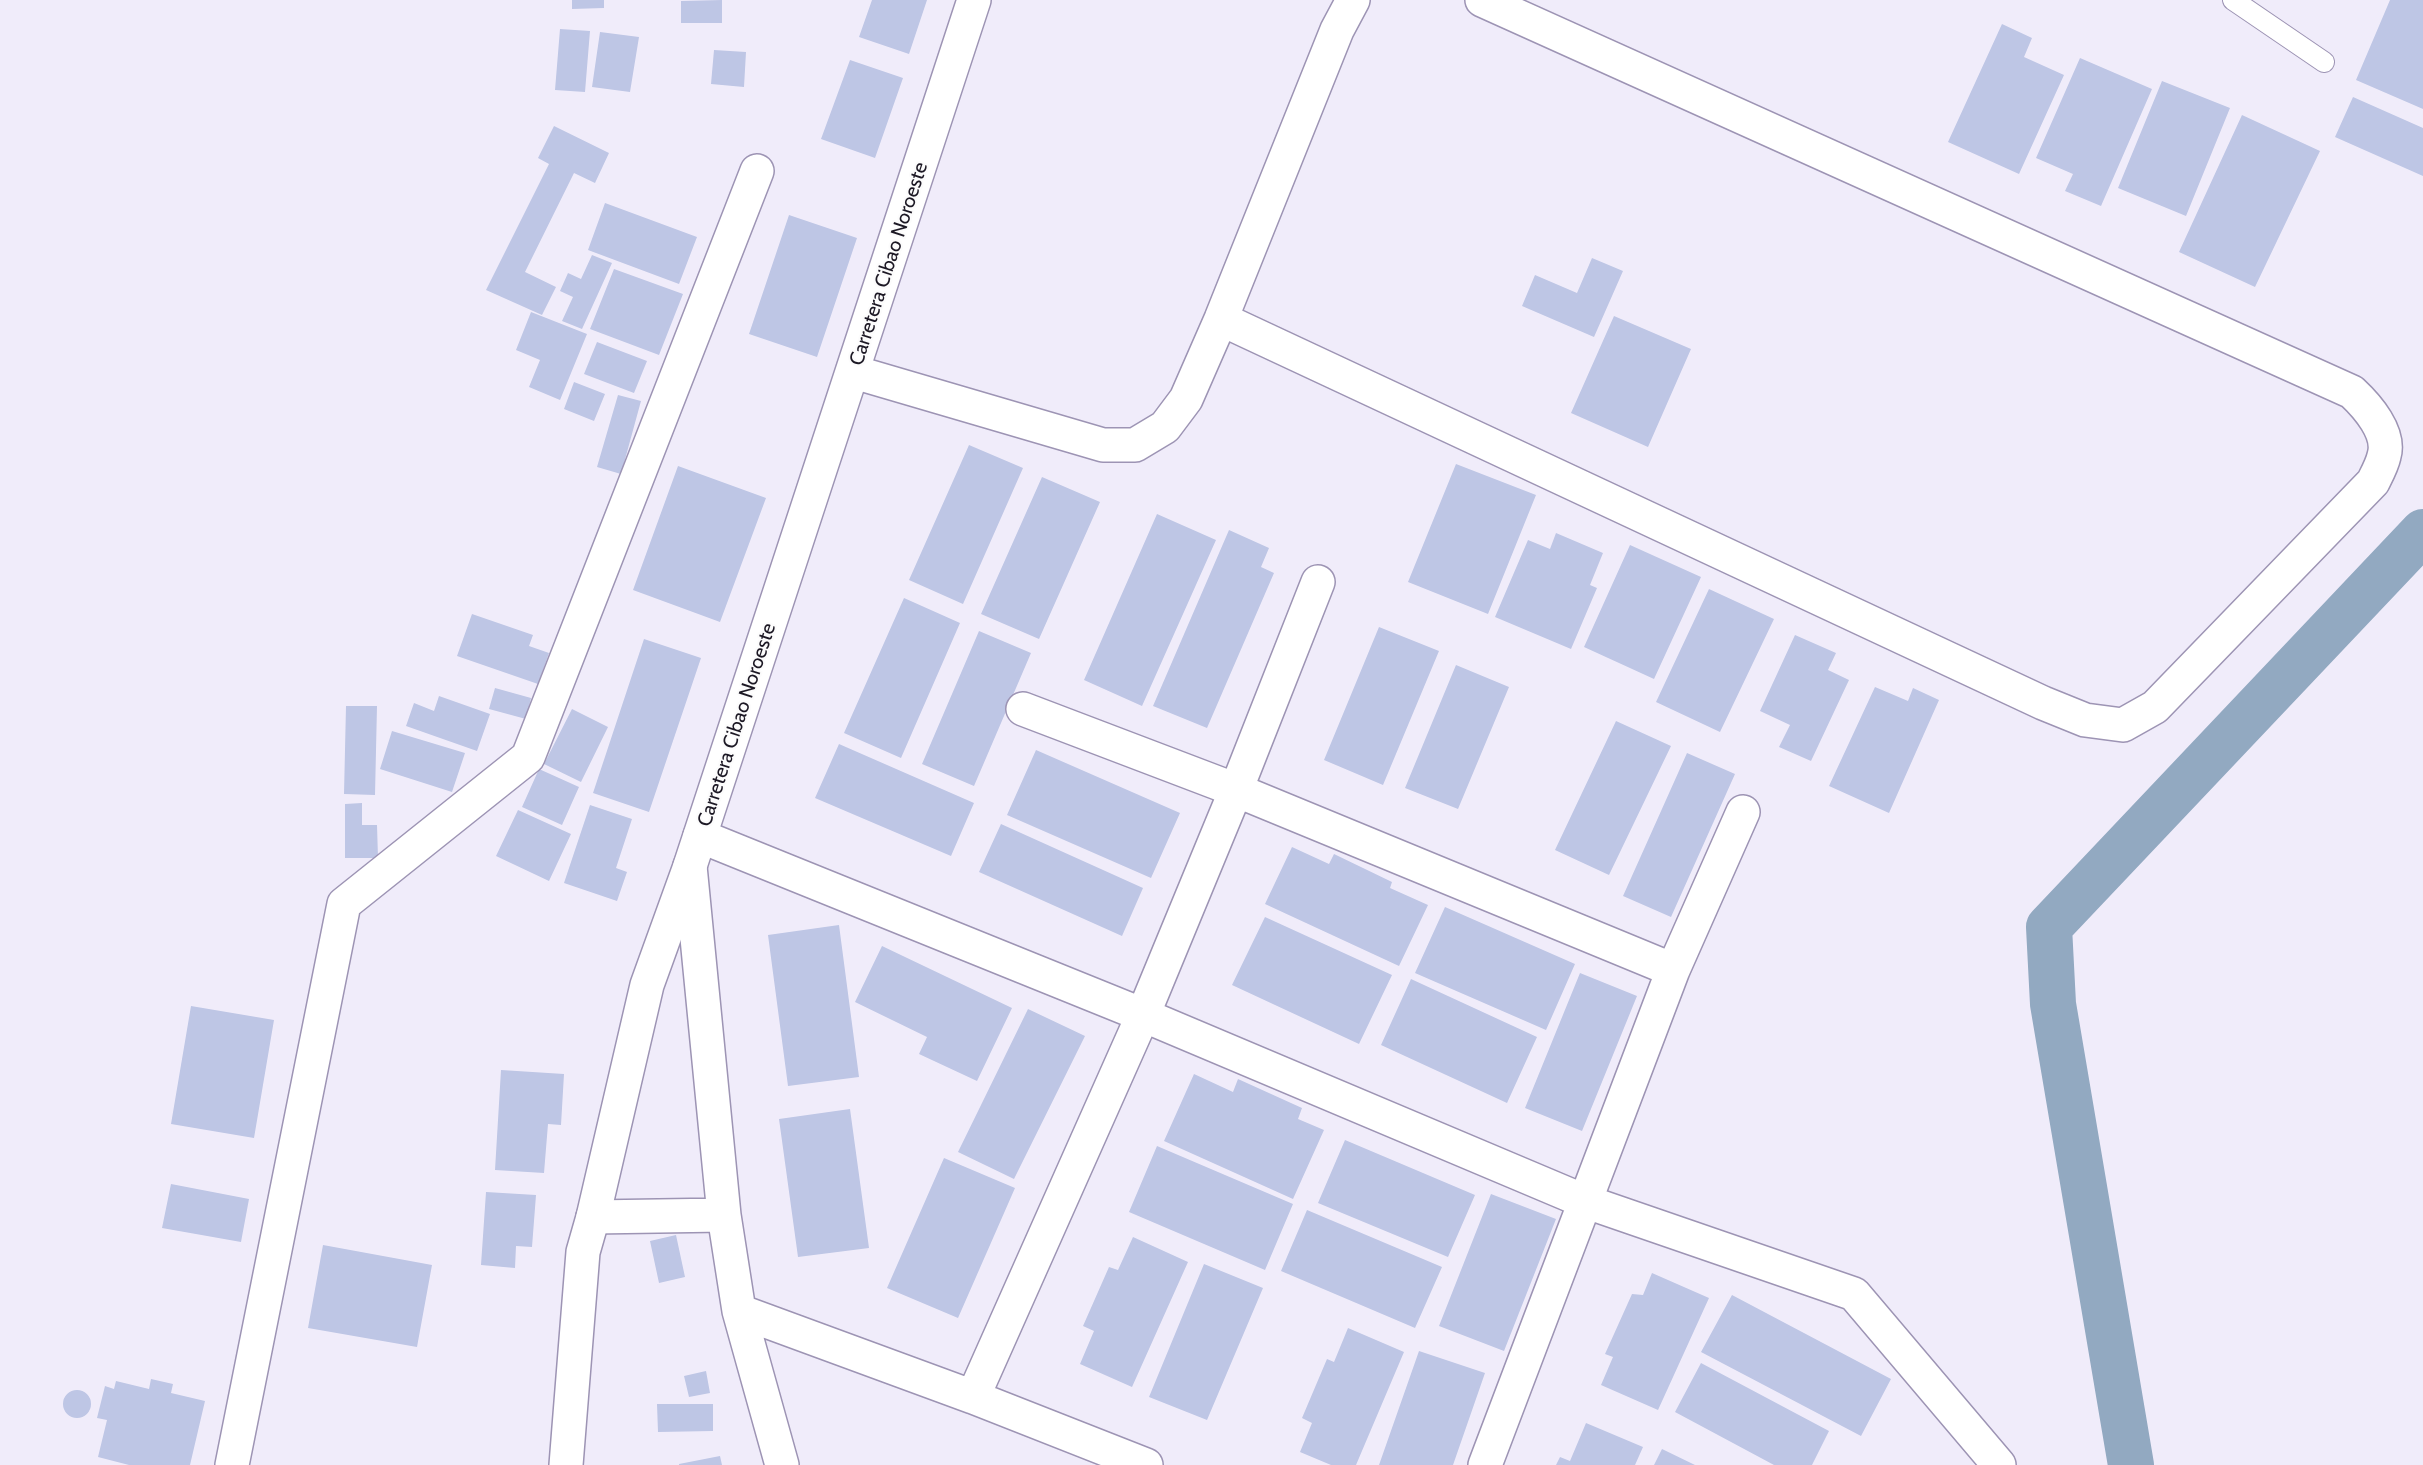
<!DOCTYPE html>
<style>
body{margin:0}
canvas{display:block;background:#f0ecfa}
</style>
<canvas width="2423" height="1465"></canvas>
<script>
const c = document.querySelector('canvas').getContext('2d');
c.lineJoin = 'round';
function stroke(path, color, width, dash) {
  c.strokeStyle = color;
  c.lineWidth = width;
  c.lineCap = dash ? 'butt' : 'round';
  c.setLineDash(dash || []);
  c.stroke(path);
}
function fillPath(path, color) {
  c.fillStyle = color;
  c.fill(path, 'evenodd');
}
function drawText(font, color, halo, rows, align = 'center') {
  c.font = font + ' Cabin,sans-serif';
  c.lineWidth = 4.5;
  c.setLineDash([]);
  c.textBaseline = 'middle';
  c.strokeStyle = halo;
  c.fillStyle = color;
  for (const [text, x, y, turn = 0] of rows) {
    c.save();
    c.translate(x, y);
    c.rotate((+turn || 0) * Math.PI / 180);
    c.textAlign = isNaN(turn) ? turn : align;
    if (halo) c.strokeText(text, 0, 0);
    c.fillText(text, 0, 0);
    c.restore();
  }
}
stroke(new Path2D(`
 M2131 1465 2053 1004 2049 927 2423 532`), '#92a9c1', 46);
fillPath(new Path2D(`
 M572 0H604V8L572 9Z
 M722 0V23H681V1Z
 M872 0H927L909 54 859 37Z
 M2390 0H2423V109L2356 80Z
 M2002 24 2032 38 2024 57 2064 75 2019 174 1948 142Z
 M560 29 590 31 585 92 555 90Z
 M600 32 639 37 630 92 592 87Z
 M714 50 746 52 744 87 711 84Z
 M2080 58 2152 89 2101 206 2065 191 2073 174 2036 158Z
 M850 60 903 78 875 158 821 139Z
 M2162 81 2230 108 2186 216 2118 188Z
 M2353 97 2423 128V176L2335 137Z
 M2242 115 2320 151 2255 287 2179 252Z
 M554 126 609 153 595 183 574 173 525 272 556 287 542 315 486 290 549 164 538 158Z
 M605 203 697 237 679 284 588 250Z
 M789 215 857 238 817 357 749 334Z
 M592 255 612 263 582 329 562 321 573 297 560 291 568 273 581 279Z
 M1592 258 1623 271 1594 337 1522 306 1535 275 1577 293Z
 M614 269 683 294 659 355 590 329Z
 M531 312 587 334 560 400 529 387 540 360 516 350Z
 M1614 316 1691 349 1648 447 1571 413Z
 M597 342 647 361 634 393 584 374Z
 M574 382 605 394 594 421 564 409Z
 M618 395 641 401 621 474 597 467Z
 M969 445 1023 468 963 604 909 580Z
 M1456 464 1536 495 1488 614 1408 582Z
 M678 466 766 498 720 622 633 590Z
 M1042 477 1100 502 1039 639 981 614Z
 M1157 514 1216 540 1142 706 1084 680Z
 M1229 530 1269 548 1261 567 1274 573 1207 728 1153 706Z
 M1556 533 1603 553 1590 585 1597 588 1571 649 1495 617 1528 540 1550 549Z
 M1630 545 1701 577 1654 679 1584 647Z
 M1709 589 1774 619 1720 732 1656 702Z
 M904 598 960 623 901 758 844 733Z
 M472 614 533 635 529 646 549 653 538 684 457 656Z
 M1379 627 1439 651 1383 785 1324 760Z
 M979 631 1031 653 974 786 922 764Z
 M1795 635 1836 653 1828 670 1849 680 1811 761 1779 747 1790 725 1760 711Z
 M644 639 701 658 649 812 593 793Z
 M1456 665 1509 687 1458 809 1405 788Z
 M1875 687 1908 701 1913 688 1939 700 1889 813 1829 786Z
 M495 688 531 698 526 719 489 709Z
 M439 696 490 714 477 751 406 726 414 703 434 711Z
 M346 706H377L375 795 344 794Z
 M572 709 608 727 581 782 544 764Z
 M1616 721 1671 746 1609 875 1555 850Z
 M392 731 465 753 452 792 380 769Z
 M839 744 974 803 951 856 815 798Z
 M1036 750 1180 813 1151 878 1007 815Z
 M1687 753 1735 774 1671 917 1623 896Z
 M539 769 579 787 562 825 522 807Z
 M362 803V825H377L378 858H345V804Z
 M590 805 632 819 616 868 627 872 617 901 564 883Z
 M518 810 571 834 549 881 496 856Z
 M1001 824 1143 888 1122 936 979 872Z
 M1292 847 1329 864 1334 854 1392 882 1390 888 1428 905 1399 966 1265 904Z
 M1445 907 1575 964 1546 1030 1415 973Z
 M1265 917 1392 975 1359 1044 1232 985Z
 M839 925 859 1077 788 1086 768 935Z
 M882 946 1012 1008 977 1081 919 1054 927 1037 855 1002Z
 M1580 973 1637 996 1582 1131 1525 1108Z
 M1411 979 1537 1037 1507 1103 1381 1045Z
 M191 1006 274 1020 254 1138 171 1124Z
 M1028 1009 1085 1036 1014 1179 958 1152Z
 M501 1070 564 1074 561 1125 548 1124 544 1173 495 1170Z
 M1194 1074 1233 1092 1238 1079 1302 1108 1298 1119 1324 1130 1293 1199 1164 1141Z
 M850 1109 869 1248 798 1257 779 1119Z
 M1345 1140 1475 1195 1448 1257 1318 1203Z
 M1157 1146 1293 1204 1265 1270 1129 1212Z
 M944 1158 1015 1188 958 1318 887 1288Z
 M171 1184 249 1199 241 1242 162 1228Z
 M486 1192 536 1195 532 1247 516 1246 515 1268 481 1265Z
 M1491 1194 1556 1219 1504 1351 1439 1326Z
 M1307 1210 1442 1267 1415 1328 1281 1271Z
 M676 1235 685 1277 659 1283 650 1241Z
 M1133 1237 1188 1262 1132 1387 1080 1364 1094 1331 1083 1326 1109 1267 1118 1270Z
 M323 1245 432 1265 417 1347 308 1328Z
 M1204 1264 1263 1288 1207 1420 1149 1397Z
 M1652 1273 1709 1298 1658 1410 1601 1385 1613 1357 1605 1354 1632 1294 1643 1295Z
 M1732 1295 1891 1379 1861 1436 1701 1352Z
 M1348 1328 1404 1352 1356 1465H1331L1300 1452 1312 1423 1302 1418 1327 1359 1334 1362Z
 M1419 1351 1485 1373 1453 1465H1379Z
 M1701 1363 1829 1431 1812 1465H1774L1675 1412Z
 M706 1371 710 1393 689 1397 684 1376Z
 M151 1379 173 1384 171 1393 205 1401 190 1465H129L98 1457 107 1420 97 1418 105 1386 114 1389 116 1381 149 1389Z
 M63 1404a14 14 0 1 1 28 0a14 14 0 1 1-28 0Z
 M657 1404H713V1431L658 1432Z
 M1586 1423 1643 1447 1635 1465H1556L1560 1457 1570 1461Z
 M1662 1449 1695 1465H1654Z
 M720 1456 722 1465H679V1464Z`), '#bec6e5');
const service = new Path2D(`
 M2233 0 2324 62`);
const minor = new Path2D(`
 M1221 319 2043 703 2085 720 2123 725 2155 707 2373 482C2377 474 2382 465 2384 456 2391 433 2367 406 2352 392L1482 0
 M854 372 1103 445H1135L1165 427 1186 399 1221 319 1337 30 1353 0
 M1023 709 1236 790 1673 970
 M700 836 1143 1015 1584 1201 1854 1294 1999 1465
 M690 866 724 1215 739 1311 782 1465
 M593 1217 724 1215
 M739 1311 973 1397 1146 1465
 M973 1397 1143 1015 1236 790 1318 582
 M232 1465 344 904 528 757 757 171
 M1485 1465 1673 970 1743 812`);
const primary = new Path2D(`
 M566 1465 583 1252 593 1217 647 985 690 866 974 0`);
stroke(service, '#9d94b4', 22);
stroke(minor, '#9d94b4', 36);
stroke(primary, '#9d94b4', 36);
stroke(service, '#fff', 20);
stroke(minor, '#fff', 33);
stroke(primary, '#fff', 33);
drawText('20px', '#1c1824', '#fcfcfc', [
 ["Carretera Cibao Noroeste",889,264,-72],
 ["Carretera Cibao Noroeste",737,725,-72]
]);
</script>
